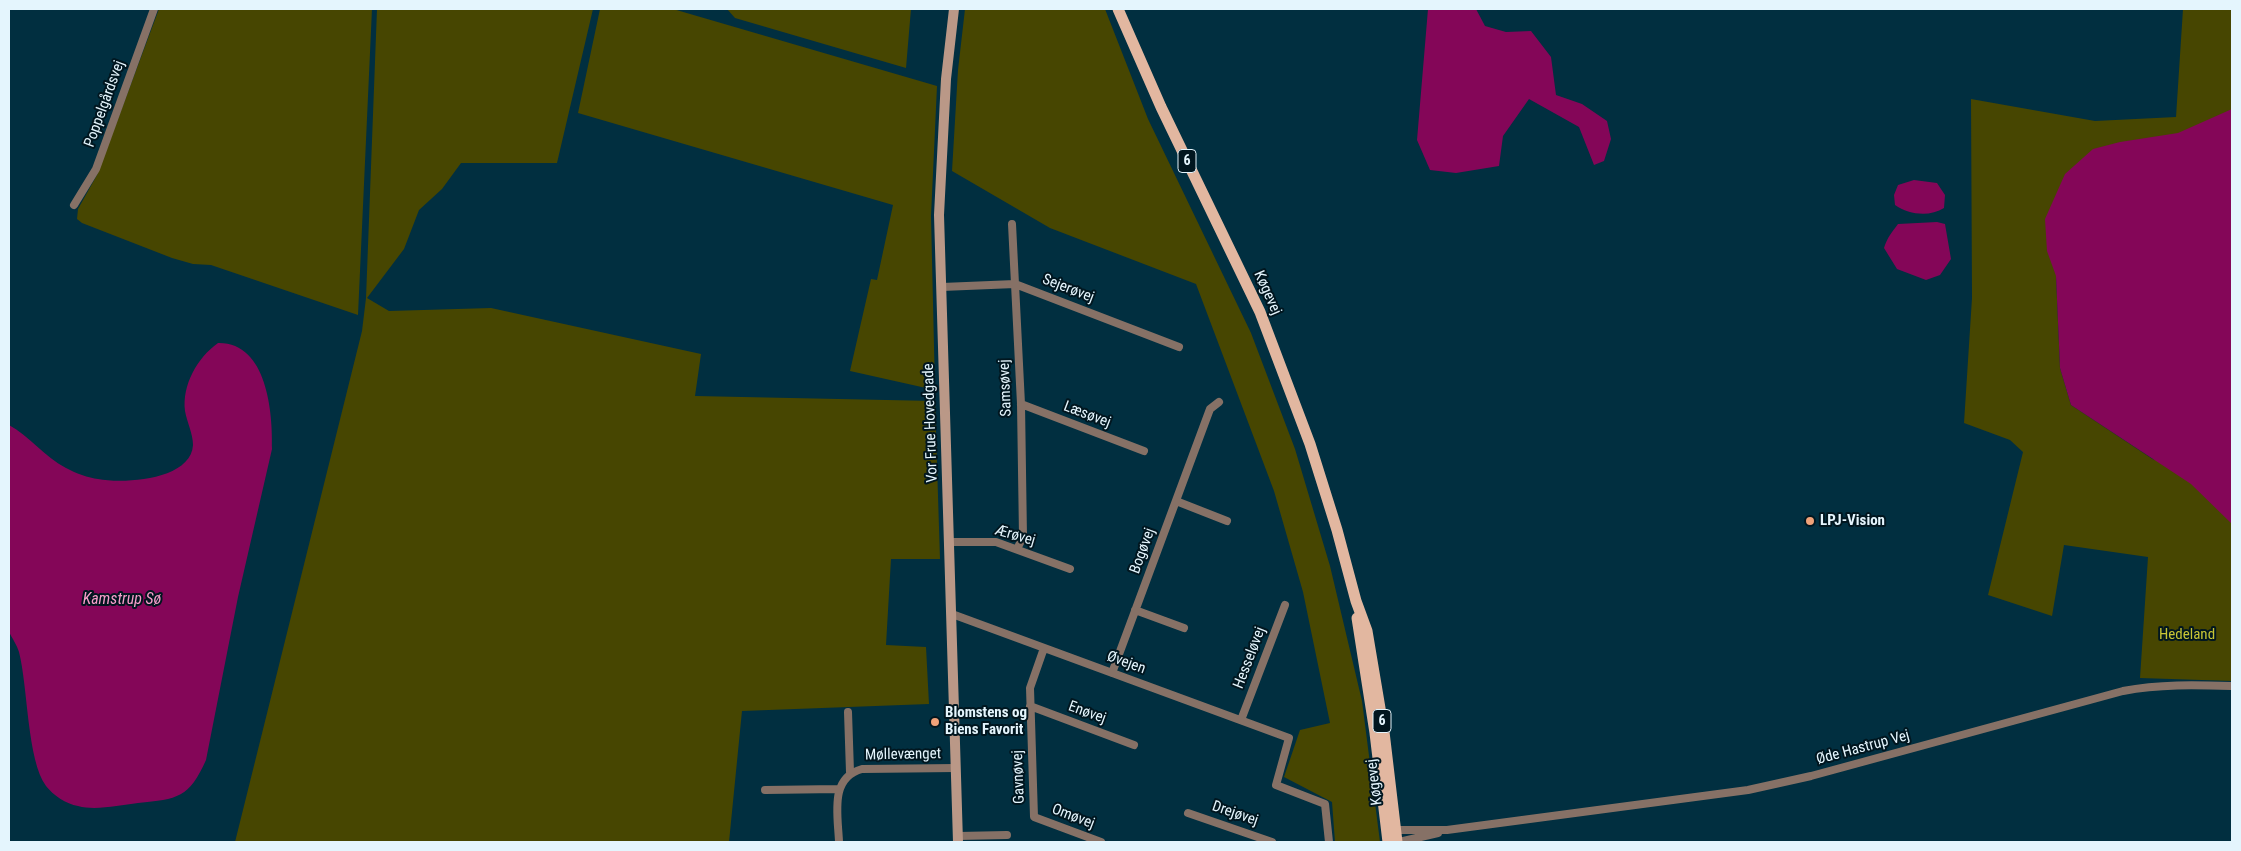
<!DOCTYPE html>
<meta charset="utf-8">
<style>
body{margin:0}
#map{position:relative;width:2241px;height:851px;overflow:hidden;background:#012f40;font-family:"Roboto Condensed",sans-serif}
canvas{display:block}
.frame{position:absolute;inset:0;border:10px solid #e4f5fd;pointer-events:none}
</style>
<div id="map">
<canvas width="2241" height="851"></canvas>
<div class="frame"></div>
</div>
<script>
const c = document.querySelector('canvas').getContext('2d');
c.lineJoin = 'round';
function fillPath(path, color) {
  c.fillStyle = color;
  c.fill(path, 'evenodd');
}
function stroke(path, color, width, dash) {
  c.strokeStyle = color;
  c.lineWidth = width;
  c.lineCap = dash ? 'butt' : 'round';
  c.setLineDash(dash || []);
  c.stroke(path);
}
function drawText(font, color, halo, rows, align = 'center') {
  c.font = font + ' "Roboto Condensed",sans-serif';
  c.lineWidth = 4;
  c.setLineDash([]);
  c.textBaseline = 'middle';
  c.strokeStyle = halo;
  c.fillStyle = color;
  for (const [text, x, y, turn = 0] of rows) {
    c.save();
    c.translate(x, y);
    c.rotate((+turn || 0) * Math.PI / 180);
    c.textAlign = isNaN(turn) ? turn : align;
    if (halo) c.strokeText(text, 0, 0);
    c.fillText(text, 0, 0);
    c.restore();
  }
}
fillPath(new Path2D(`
 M159 9H372L358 315 211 265 193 264 172 258 82 223 77 219 78 209 97 175Z
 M377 9H593L557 163H461L442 189 419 210 404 249 367 298 389 311 491 308 701 354 695 396 935 401 940 559H891L886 645 926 647 929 704 742 711 729 842H235L362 331 366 298Z
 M600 9H673L937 86 931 216 935 390 850 371 871 279 877 280 893 205 578 113Z
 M727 9H911L906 68 735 18Z
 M965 9H1105L1148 119 1251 333 1295 449 1330 566 1362 701 1380 842H1335L1332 802 1284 777 1300 730 1330 723 1303 592 1274 491 1196 284 1050 228 952 171 958 70Z
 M2183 9H2232V681L2140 678 2148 557 2064 545 2052 616 1988 595 2023 452 2010 440 1964 423 1972 298 1971 99 2095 121 2176 117ZM2056 276 2154 460 2071 405 2060 368Z`), '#474601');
fillPath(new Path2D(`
 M1428 9H1476L1485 26 1506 32 1531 31 1551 57 1556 95 1582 104 1607 121 1611 139 1604 161 1594 165 1579 127 1529 99 1503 136 1499 166 1456 173 1430 170 1417 140Z
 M2232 109V524L2191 484 2071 405 2060 368 2056 276 2047 251 2045 219 2065 174 2093 149 2120 142 2178 133Z
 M1914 180 1937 183 1945 195 1944 208C1930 217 1909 215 1895 205L1894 195 1898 185Z
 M1937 222 1945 224 1951 259 1940 275 1926 280 1897 269 1884 248C1887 238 1892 232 1898 224Z
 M218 343C267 342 273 412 272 449L238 597 206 760C189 798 178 799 138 803 119 805 96 811 78 806 66 804 53 795 46 786 27 760 28 687 19 652 17 645 12 638 9 632V425C29 436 45 457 66 468 75 473 89 478 98 479 124 484 191 480 193 445 193 434 187 422 185 411 182 385 197 358 218 343Z`), '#840658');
stroke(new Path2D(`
 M74 205 96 169 154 9
 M1012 224 1021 404 1023 537 1017 549
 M942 287 1015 284 1179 347
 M1021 404 1144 451
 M1176 501 1227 521
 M950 542H996L1070 569
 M1135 610 1184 628
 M952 614 1289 738 1276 785 1325 804 1329 842
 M1044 648 1030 688 1034 817 1101 842
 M1112 673 1210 409 1219 402
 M1030 706 1134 745
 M848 712 850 772
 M1241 720 1285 605
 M765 790 838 789
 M1188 813 1272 842
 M1393 833 1399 830H1447L1748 790 1811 776 2123 691C2160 684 2195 685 2232 686
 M958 836 1007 835
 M839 842C838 815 829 778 862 769L956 768
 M1399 842 1438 833`), '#867166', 8);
stroke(new Path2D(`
 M954 9 946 79 939 215 958 842`), '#ba9887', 10);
stroke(new Path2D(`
 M1118 9 1161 107 1260 312 1310 444 1337 530 1356 601 1367 631 1384 732 1397 842
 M1357 618 1375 733 1388 842`), '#e2b7a0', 11);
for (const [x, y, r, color] of [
 [1810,521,5,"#f0a279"],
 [935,722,5,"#f0a279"]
]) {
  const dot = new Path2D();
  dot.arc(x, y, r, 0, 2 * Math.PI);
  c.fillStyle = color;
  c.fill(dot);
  stroke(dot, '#01161f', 2);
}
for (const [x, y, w] of [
 [1187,161,18],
 [1382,721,18]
]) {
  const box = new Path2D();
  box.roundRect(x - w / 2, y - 11.5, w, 23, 4);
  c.fillStyle = '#01161f';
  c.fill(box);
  stroke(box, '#e4f5fd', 1);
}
drawText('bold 14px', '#e4f5fd', null, [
 ["6",1187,161],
 ["6",1382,721]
]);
drawText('15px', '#e4f5fd', '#01161f', [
 ["Poppelgårdsvej",105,104,-70],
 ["Sejerøvej",1068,289,21],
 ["Køgevej",1267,293,66],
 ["Samsøvej",1006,388,-92],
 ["Læsøvej",1087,415,21],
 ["Vor Frue Hovedgade",931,423,-92],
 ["Ærøvej",1015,536,16],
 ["Bogøvej",1143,551,-70],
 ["Hesseløvej",1250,658,-69],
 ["Øvejen",1126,663,20],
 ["Enøvej",1087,713,20],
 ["Øde Hastrup Vej",1863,748,-15],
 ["Møllevænget",903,755,-1],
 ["Gavnøvej",1019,777,-92],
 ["Køgevej",1375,782,-97],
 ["Drejøvej",1235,814,19],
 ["Omøvej",1073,817,21]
]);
drawText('bold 15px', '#e4f5fd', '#01161f', [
 ["LPJ-Vision",1820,521],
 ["Blomstens og",945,713],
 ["Biens Favorit",945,730]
], 'left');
drawText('15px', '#c7c535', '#01161f', [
 ["Hedeland",2187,635]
]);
drawText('italic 16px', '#f79ecb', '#01161f', [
 ["Kamstrup Sø",122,600]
]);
</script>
